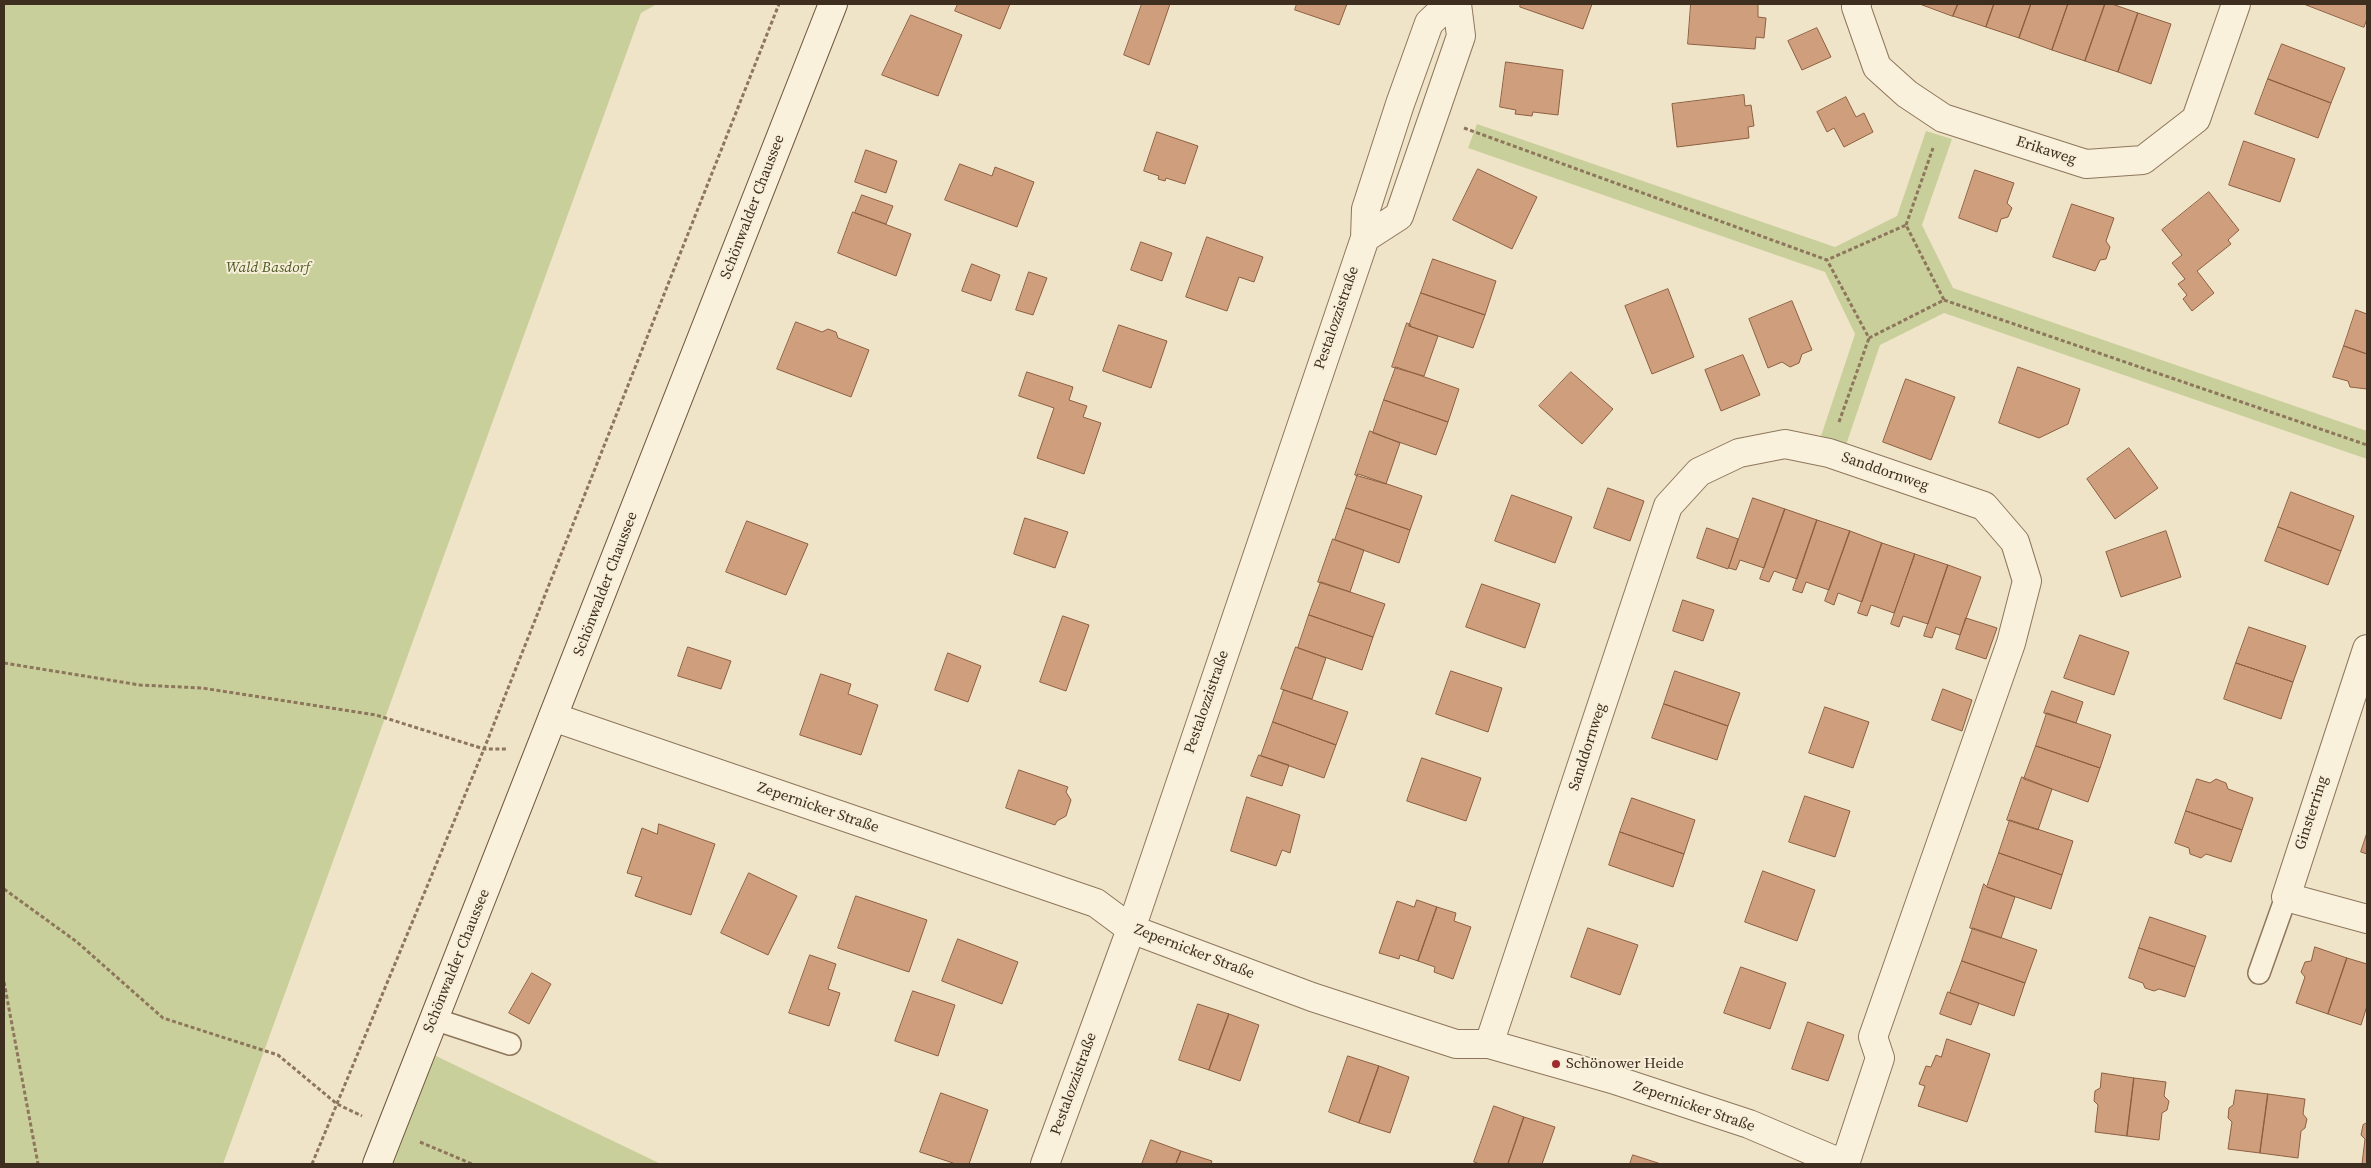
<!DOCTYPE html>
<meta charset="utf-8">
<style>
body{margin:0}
#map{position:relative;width:2371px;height:1168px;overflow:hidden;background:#f0e4c8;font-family:"Source Serif 4",serif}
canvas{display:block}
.frame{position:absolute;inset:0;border:5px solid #3d2e20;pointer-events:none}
</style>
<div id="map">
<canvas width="2371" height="1168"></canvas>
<div class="frame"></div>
</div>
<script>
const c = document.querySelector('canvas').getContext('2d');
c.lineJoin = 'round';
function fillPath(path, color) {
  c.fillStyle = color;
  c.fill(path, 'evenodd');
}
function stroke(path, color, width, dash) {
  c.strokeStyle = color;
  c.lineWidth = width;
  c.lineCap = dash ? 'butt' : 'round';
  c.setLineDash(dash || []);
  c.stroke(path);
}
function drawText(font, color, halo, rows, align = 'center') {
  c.font = font + ' "Source Serif 4",serif';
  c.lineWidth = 4;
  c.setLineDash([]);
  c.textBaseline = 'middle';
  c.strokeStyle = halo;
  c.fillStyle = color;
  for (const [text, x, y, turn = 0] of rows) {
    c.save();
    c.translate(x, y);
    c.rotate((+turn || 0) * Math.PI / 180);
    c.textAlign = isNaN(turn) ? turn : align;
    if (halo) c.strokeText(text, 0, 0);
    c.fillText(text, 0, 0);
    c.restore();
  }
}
fillPath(new Path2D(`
 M4 4H657L641 13 223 1164H4Z
 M1477 124 1835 247 1897 216 1926 131 1952 139 1922 225 1953 288 2367 431V459L1944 313 1880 345 1846 445 1821 436 1855 334 1825 272 1468 148Z
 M434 1055 661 1164H393Z`), '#c9cf9b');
const building = new Path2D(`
 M958 4H1010L1000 29 955 11Z
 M1142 4H1170L1149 65 1124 55Z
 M1297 4H1347L1339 25 1295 10Z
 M1521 4H1592L1583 29 1520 7Z
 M1691 4H1758V17L1766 18 1764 38 1756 37 1755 49 1688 44Z
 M1920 4H1958L1953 16Z
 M1958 4H1994L1986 27 1953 16Z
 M1994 4H2031L2019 38 1986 27Z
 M2031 4H2068L2052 50 2019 38Z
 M2068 4H2105L2085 61 2052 50Z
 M2105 4H2112L2138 13 2118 72 2085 61Z
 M2304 4H2367V19L2364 27Z
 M2138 13 2171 24 2151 84 2118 72Z
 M911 15 962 35 938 96 882 75Z
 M1817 28 1831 57 1802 70 1788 41Z
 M2282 44 2345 68 2331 103 2268 79Z
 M1506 62 1563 70 1558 115 1533 112 1532 116 1515 114 1516 110 1500 107Z
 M2268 79 2331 103 2318 138 2255 114Z
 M1744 95 1745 106 1751 105 1754 126 1748 127 1749 138 1677 147 1672 104Z
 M1846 97 1856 117 1864 113 1873 132 1844 147 1834 128 1827 132 1817 112Z
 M1157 132 1198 146 1185 184 1166 178 1165 181 1158 179 1159 176 1144 171Z
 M2244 141 2295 159 2280 202 2229 185Z
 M866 150 897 161 886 193 855 182Z
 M960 164 992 176 995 167 1034 182 1017 227 945 200Z
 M1478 169 1537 197 1512 249 1453 220Z
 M1975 170 2014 183 2007 203 2012 208 2008 217 2001 219 1997 232 1959 218Z
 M2209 192 2239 230 2228 240 2231 244 2197 271 2214 293 2192 311 2183 299 2187 295 2178 284 2185 279 2172 263 2182 255 2162 230Z
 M862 195 893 206 886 224 855 213Z
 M2072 204 2114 218 2106 241 2110 247 2106 259 2100 260 2095 271 2053 257Z
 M853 212 911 234 896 276 838 253Z
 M1207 237 1263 257 1254 282 1239 277 1227 311 1186 297Z
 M1141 242 1172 253 1162 281 1131 270Z
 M1433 259 1496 281 1485 315 1421 293Z
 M972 264 1000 275 991 301 962 291Z
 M1029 272 1047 278 1033 315 1016 310Z
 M1668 289 1694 357 1652 374 1625 306Z
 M1421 293 1485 315 1473 348 1409 326Z
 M1792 301 1812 350 1802 354 1799 363 1790 367 1782 362 1768 368 1749 319Z
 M2356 310 2367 314V354L2344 346Z
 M796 322 822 332 828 329 836 332 838 338 869 350 851 397 777 369Z
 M1407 323 1411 325 1409 326 1438 336 1424 376 1392 367Z
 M1119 325 1167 341 1151 388 1103 371Z
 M2344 346 2367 354V389L2350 387 2348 381 2333 377Z
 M1743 355 1760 395 1721 411 1705 370Z
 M1396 367 1459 389 1448 422 1384 400Z
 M2018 367 2080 389 2068 424 2039 438 1999 423Z
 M1027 372 1073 387 1069 400 1087 406 1083 417 1101 423 1084 474 1037 458 1054 408 1019 396Z
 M1571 372 1613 409 1582 444 1539 406Z
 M1906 379 1955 397 1931 460 1883 442Z
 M1384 400 1448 422 1436 455 1373 433Z
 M1370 431 1400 443 1386 484 1355 475Z
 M2129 448 2158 488 2115 519 2087 479Z
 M1358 474 1422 496 1410 530 1346 508Z
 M1608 488 1644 501 1630 541 1594 528Z
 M2291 492 2354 516 2341 551 2278 527Z
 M1512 495 1572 517 1555 563 1495 541Z
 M1753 498 1785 509 1764 568 1740 560 1736 570 1729 568Z
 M1346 508 1410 530 1399 563 1335 540Z
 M1785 509 1817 520 1797 579 1774 571 1769 582 1760 579Z
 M1025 518 1068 532 1055 568 1014 554Z
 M1817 520 1850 531 1829 590 1806 582 1802 593 1793 590Z
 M747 521 808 544 786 595 726 572Z
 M2278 527 2341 551 2328 585 2265 561Z
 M1707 528 1738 539 1728 569 1697 558Z
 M1850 531 1882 543 1862 602 1838 593 1834 605 1825 601Z
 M2166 531 2181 577 2121 597 2106 552Z
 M1333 539 1364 550 1350 592 1318 582Z
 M1882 543 1915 554 1894 613 1871 605 1867 616 1858 613Z
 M1915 554 1948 565 1928 624 1903 616 1899 627 1891 624Z
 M1948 565 1981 577 1960 635 1936 627 1932 638 1924 636Z
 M1321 582 1385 604 1373 637 1309 615Z
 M1482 584 1540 604 1525 648 1466 627Z
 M1683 600 1714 610 1703 641 1673 631Z
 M1309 615 1373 637 1362 670 1298 648Z
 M1063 616 1089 625 1066 691 1040 682Z
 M1966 618 1997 628 1986 659 1956 649Z
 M2249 627 2306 646 2293 682 2236 663Z
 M2080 635 2129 652 2114 695 2064 678Z
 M688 647 731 661 721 689 678 676Z
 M1296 647 1326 658 1312 699 1281 689Z
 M948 653 981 666 968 702 935 690Z
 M2236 663 2293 682 2281 719 2224 699Z
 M1451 671 1502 688 1488 732 1436 714Z
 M1675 671 1740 693 1728 726 1664 704Z
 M821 674 851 684 848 694 878 705 861 755 800 735Z
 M1943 689 1972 700 1962 731 1932 720Z
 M1284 690 1348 712 1336 745 1273 722Z
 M2052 691 2083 702 2076 723 2044 713Z
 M1664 704 1728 726 1717 760 1652 738Z
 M1825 707 1869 722 1853 768 1809 753Z
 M2047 713 2111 735 2100 768 2036 746Z
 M1273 722 1336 745 1324 778 1261 756Z
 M2036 746 2100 768 2088 802 2024 779Z
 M1259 755 1289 765 1282 786 1251 776Z
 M1422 758 1481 778 1466 821 1407 801Z
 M1019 770 1068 787 1066 792 1071 800 1066 816 1057 821 1055 825 1006 808Z
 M2022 777 2052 789 2038 830 2007 820Z
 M2197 779 2210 783 2216 779 2226 783 2228 789 2253 798 2242 830 2186 811Z
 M1805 796 1850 811 1835 857 1789 842Z
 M1247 797 1300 815 1290 853 1282 850 1276 866 1231 851Z
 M1632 798 1695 820 1684 854 1620 832Z
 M2186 811 2242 830 2231 862 2206 854 2201 858 2190 854 2189 848 2175 843Z
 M2010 820 2073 841 2062 875 1999 853Z
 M659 824 715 844 691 915 635 896 642 877 627 873 642 828 657 834Z
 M1620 832 1684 854 1673 887 1609 865Z
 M2367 833V854L2361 852Z
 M1999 853 2062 875 2051 909 1987 887Z
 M1763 871 1815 890 1797 941 1745 922Z
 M749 873 797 896 768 955 721 933Z
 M1984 884 1987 887 2015 897 2001 938 1970 928Z
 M856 896 927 920 909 972 838 948Z
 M1417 900 1437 907 1418 961 1400 955 1399 959 1379 953 1397 901 1414 907Z
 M1437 907 1456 913 1454 921 1471 927 1453 979 1434 972 1435 967 1418 961Z
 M2150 917 2206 936 2195 967 2139 948Z
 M1588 928 1638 945 1620 995 1571 977Z
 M1973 928 2037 950 2025 983 1962 961Z
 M958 939 1018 962 1002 1004 942 981Z
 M2315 947 2347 958 2328 1014 2296 1003 2305 977 2301 972 2305 962 2311 961Z
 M2139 948 2195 967 2185 997 2159 989 2154 991 2145 988 2143 983 2129 978Z
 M810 955 836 964 828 989 840 993 829 1026 789 1013Z
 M2347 958 2367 964V1006L2361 1025 2328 1014Z
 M1962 961 2025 983 2014 1016 1950 993Z
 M1741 967 1786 983 1770 1029 1724 1013Z
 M532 973 551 984 529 1024 509 1013Z
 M913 991 955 1005 938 1056 895 1041Z
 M1948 992 1979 1003 1971 1025 1940 1014Z
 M1198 1004 1229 1014 1209 1070 1179 1060Z
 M1229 1014 1259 1025 1240 1081 1209 1070Z
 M1808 1022 1844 1035 1828 1081 1792 1069Z
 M1947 1039 1990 1054 1967 1122 1918 1106 1925 1086 1919 1084 1926 1066 1931 1067 1936 1055 1941 1057Z
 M1348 1056 1379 1066 1359 1123 1329 1112Z
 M1379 1066 1409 1077 1390 1133 1359 1123Z
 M2102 1073 2134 1078 2127 1136 2095 1132 2098 1105 2094 1101 2095 1091 2100 1088Z
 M2134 1078 2166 1082 2164 1096 2169 1101 2167 1110 2162 1113 2159 1140 2127 1136Z
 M2236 1090 2268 1094 2260 1153 2228 1149 2232 1122 2228 1118 2229 1108 2233 1105Z
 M941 1093 988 1110 969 1164H956L920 1152Z
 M2268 1094 2305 1099 2303 1114 2307 1119 2305 1128 2301 1131 2298 1158 2260 1153Z
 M1494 1106 1524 1117 1508 1164H1480L1474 1162Z
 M1524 1117 1555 1127 1542 1164H1508Z
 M2367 1123V1164H2362L2365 1139 2361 1135 2363 1125Z
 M1151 1140 1181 1151 1176 1164H1142Z
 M1181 1151 1212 1161 1211 1164H1176Z
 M1633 1155 1661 1164H1630Z`);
fillPath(building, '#cf9f7d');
stroke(building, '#8d5f41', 1);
const lane = new Path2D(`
 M2259 973 2286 897
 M434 1019 510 1044`);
const street = new Path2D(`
 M1857 4 1856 7 1877 67 1907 94 1943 118 2086 164 2143 160 2196 119 2236 4
 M1365 238 1399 216 1461 36 1457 4
 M2367 649 2286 897 2367 919
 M553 717 1096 903 1131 929 1312 997 1456 1044H1489L1612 1079 1749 1124 1843 1164
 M1489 1044 1668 506 1699 472 1739 453 1785 444 1829 453 1984 506 2015 542 2027 581 2011 643 1873 1037 1880 1058 1845 1164
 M1045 1164 1131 929 1365 238 1366 209 1400 104 1429 23 1449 4`);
const secondary = new Path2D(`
 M377 1164 833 4`);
stroke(lane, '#8d765c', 24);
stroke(street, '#8d765c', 30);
stroke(secondary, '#6f573f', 30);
stroke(new Path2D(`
 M1464 128 1827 260 1906 225 1944 300 1869 338 1827 260
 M1906 225 1933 148
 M1944 300 2367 445
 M1839 422 1869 338
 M4 663 140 685 202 688 376 715 484 749H507
 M4 889 77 942 163 1018 278 1055 337 1104 362 1116
 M4 982 38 1164
 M420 1142 472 1164
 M312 1164 484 749 779 4`), '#8d765c', 3, [4, 2.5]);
stroke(lane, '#faf1dc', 21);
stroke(street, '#faf1dc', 28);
stroke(secondary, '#faf1dc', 28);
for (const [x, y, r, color] of [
 [1556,1064,5,"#9e2a2b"]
]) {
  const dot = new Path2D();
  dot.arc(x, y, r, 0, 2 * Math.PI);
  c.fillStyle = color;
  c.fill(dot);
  stroke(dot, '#f7eed8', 2);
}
drawText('15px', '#3d2e20', '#f7eed8', [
 ["Erikaweg",2046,151,18],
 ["Schönwalder Chaussee",753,207,-69],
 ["Pestalozzistraße",1337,318,-71],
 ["Sanddornweg",1885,472,19],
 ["Schönwalder Chaussee",606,584,-69],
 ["Pestalozzistraße",1207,702,-71],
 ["Sanddornweg",1588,747,-72],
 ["Zepernicker Straße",818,808,19],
 ["Ginsterring",2312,813,-72],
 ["Zepernicker Straße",1194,952,21],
 ["Schönwalder Chaussee",457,961,-68],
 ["Pestalozzistraße",1074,1084,-70],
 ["Zepernicker Straße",1694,1107,19]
]);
drawText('italic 15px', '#4d5a26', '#f7eed8', [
 ["Wald Basdorf",268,268]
]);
drawText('15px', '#3d2e20', '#f7eed8', [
 ["Schönower Heide",1566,1064]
], 'left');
</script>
